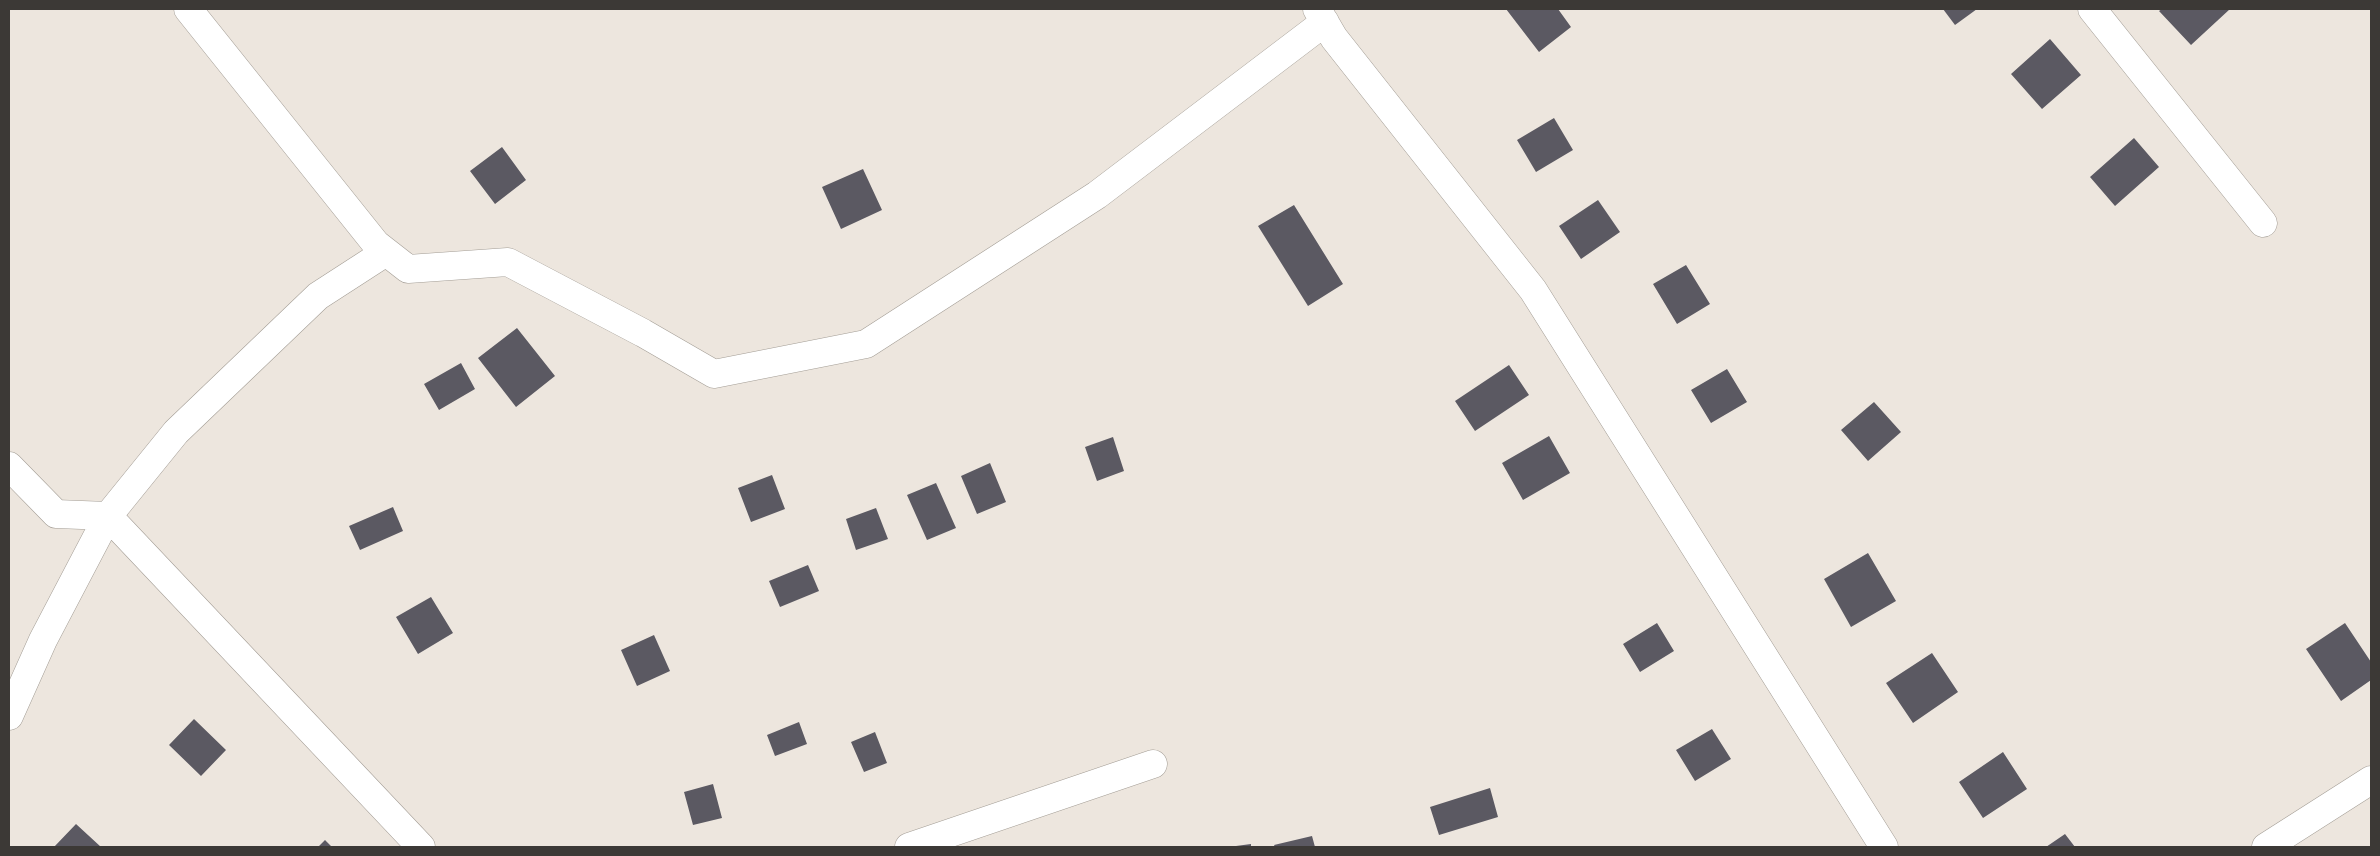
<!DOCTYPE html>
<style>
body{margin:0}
#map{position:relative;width:2380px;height:856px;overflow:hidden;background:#ede6de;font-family:Manrope,sans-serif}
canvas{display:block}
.frame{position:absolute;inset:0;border:10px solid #3c3936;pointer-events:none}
</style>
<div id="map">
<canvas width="2380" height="856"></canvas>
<div class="frame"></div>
</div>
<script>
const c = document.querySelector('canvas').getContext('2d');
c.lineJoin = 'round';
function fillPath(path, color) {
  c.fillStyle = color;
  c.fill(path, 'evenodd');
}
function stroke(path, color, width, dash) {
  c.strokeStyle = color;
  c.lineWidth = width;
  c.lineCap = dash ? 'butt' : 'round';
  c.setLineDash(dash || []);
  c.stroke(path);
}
fillPath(new Path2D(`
 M1506 9H1558L1571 27 1539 52Z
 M1943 9H1977L1955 25Z
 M2162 9H2230L2191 45 2159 11Z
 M2050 39 2081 75 2042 109 2011 74Z
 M1554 118 1573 150 1536 172 1517 140Z
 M2134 138 2159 167 2115 206 2090 177Z
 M502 147 526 180 495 204 470 171Z
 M863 169 882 210 841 229 822 187Z
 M1598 200 1620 232 1581 259 1559 226Z
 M1294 205 1343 284 1308 306 1258 226Z
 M1686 265 1710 304 1677 324 1653 284Z
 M517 328 555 376 516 407 478 358Z
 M461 363 475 389 439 410 424 384Z
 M1509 365 1529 395 1475 431 1455 401Z
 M1727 369 1747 402 1711 423 1691 390Z
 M1874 402 1901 432 1868 461 1841 430Z
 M1549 436 1570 473 1523 500 1502 463Z
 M1113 437 1124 471 1097 481 1085 447Z
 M990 463 1006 502 977 514 961 476Z
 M772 475 785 509 751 522 738 488Z
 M936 483 956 528 927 540 907 495Z
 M393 507 403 531 360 550 349 526Z
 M876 508 888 539 856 550 846 519Z
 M1868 553 1896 601 1851 627 1824 579Z
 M808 565 819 591 780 607 769 581Z
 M431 597 453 633 418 654 396 617Z
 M1657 623 1674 651 1640 672 1623 644Z
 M2345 623 2371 662V680L2341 701 2306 649Z
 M654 635 670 671 637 686 621 650Z
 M1932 653 1958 692 1913 723 1886 683Z
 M194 719 226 750 201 776 169 745Z
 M799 722 807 744 775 756 767 735Z
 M1712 729 1731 759 1695 781 1676 750Z
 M875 732 887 763 864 772 851 742Z
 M2003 752 2027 789 1983 818 1959 782Z
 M713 784 722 818 693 825 684 792Z
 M1490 788 1498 817 1439 835 1430 807Z
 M76 824 101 847H54Z
 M2065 834 2075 847H2046Z
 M1312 836 1315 847H1275L1274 845Z
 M325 840 332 847H318Z
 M1251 844V847H1236V846Z`), '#5b5962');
const minor = new Path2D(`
 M188 9 376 244 408 269 508 262 643 333 714 374 866 344 1097 195 1325 22
 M1317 9 1334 38 1533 290 1884 847
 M2092 9 2263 223
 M9 466 56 514 108 516 421 847
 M9 716 43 640 108 516 176 432 318 296 386 252
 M909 847 1153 764
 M2266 847 2371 780`);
stroke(minor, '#a39d95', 29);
stroke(minor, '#fff', 28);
</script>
